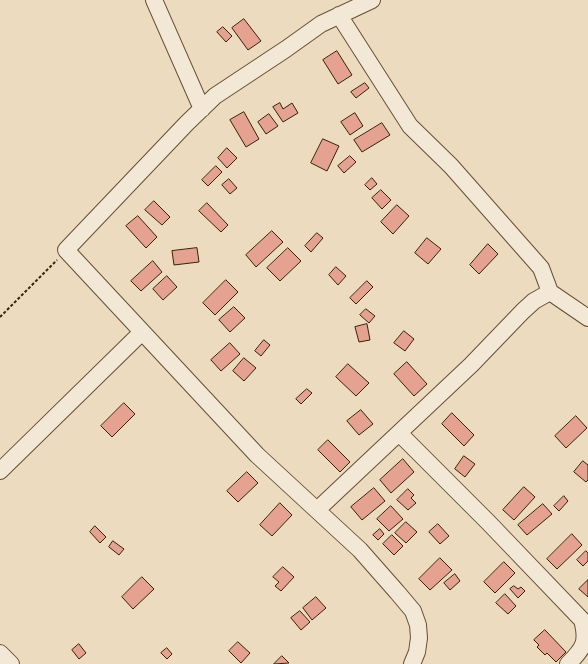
<!DOCTYPE html>
<style>
body{margin:0}
canvas{display:block;background:#eddbc0}
</style>
<canvas width="588" height="664"></canvas>
<script>
const c = document.querySelector('canvas').getContext('2d');
c.lineJoin = 'round';
function fillPath(path, color) {
  c.fillStyle = color;
  c.fill(path, 'evenodd');
}
function stroke(path, color, width, dash) {
  c.strokeStyle = color;
  c.lineWidth = width;
  c.lineCap = dash ? 'butt' : 'round';
  c.setLineDash(dash || []);
  c.stroke(path);
}
const building = new Path2D(`
 M244 19 261 41 248 50 232 28Z
 M223 27 232 36 226 42 217 32Z
 M337 51 352 75 338 84 323 60Z
 M365 83 369 88 356 98 351 92Z
 M280 103 283 109 292 103 298 113 283 122 273 107Z
 M244 112 259 139 246 147 230 120Z
 M355 113 363 126 350 135 341 122Z
 M269 114 278 126 266 134 258 122Z
 M382 123 390 135 362 152 354 140Z
 M323 139 339 146 327 171 311 163Z
 M227 148 237 158 227 168 218 158Z
 M350 156 356 162 344 173 338 166Z
 M216 166 222 172 208 186 202 180Z
 M372 178 377 184 370 190 365 185Z
 M229 179 237 188 230 194 222 185Z
 M381 190 391 200 382 209 372 198Z
 M154 201 170 217 162 225 145 210Z
 M207 203 228 225 221 232 199 211Z
 M397 205 409 216 393 234 381 222Z
 M138 216 157 237 146 248 126 226Z
 M272 231 283 242 256 267 246 255Z
 M317 233 323 238 311 252 305 246Z
 M427 238 441 249 428 264 415 253Z
 M488 244 498 254 479 274 470 265Z
 M197 248 199 262 174 265 172 251Z
 M288 248 301 261 280 281 267 268Z
 M153 261 162 272 141 291 131 281Z
 M336 267 346 276 338 285 329 275Z
 M167 276 177 287 163 300 153 289Z
 M226 280 238 292 215 315 203 303Z
 M367 281 373 287 356 304 350 298Z
 M234 307 245 318 230 332 219 320Z
 M366 309 375 316 369 323 360 315Z
 M367 324 370 340 359 342 355 327Z
 M404 331 414 339 405 351 394 343Z
 M264 340 270 345 261 356 255 351Z
 M230 343 240 354 221 371 211 360Z
 M244 358 256 368 244 381 233 371Z
 M407 362 427 384 414 396 394 374Z
 M348 364 369 383 356 396 336 377Z
 M307 389 312 393 301 404 296 399Z
 M124 403 135 414 112 437 101 426Z
 M361 410 373 424 359 435 347 421Z
 M452 413 474 435 464 446 442 424Z
 M576 416 587 428 566 448 555 436Z
 M328 440 350 462 340 472 318 450Z
 M464 456 475 464 465 477 455 469Z
 M403 459 414 472 391 493 380 480Z
 M583 461 588 465V480L586 482 574 472Z
 M247 472 258 483 238 502 227 491Z
 M524 487 535 497 514 520 503 510Z
 M374 488 385 501 362 520 351 507Z
 M408 489 414 495 411 498 416 503 408 510 397 500Z
 M564 496 568 501 559 511 554 506Z
 M280 503 292 515 272 536 260 525Z
 M543 504 552 514 527 535 518 525Z
 M391 506 403 519 389 531 377 519Z
 M406 522 417 532 406 543 395 533Z
 M438 524 449 536 440 544 429 532Z
 M95 526 106 537 100 543 90 532Z
 M380 529 384 534 378 540 373 535Z
 M572 534 582 545 557 569 547 559Z
 M392 535 403 546 394 555 383 544Z
 M113 541 124 549 119 555 109 547Z
 M586 551 588 553V561L583 566 577 560Z
 M440 558 452 570 430 590 419 579Z
 M504 562 515 573 495 593 484 582Z
 M283 567 294 577 281 591 275 586 279 582 273 577Z
 M455 574 460 581 450 590 444 583Z
 M142 577 154 589 133 609 122 597Z
 M588 580V597L579 589Z
 M514 586 518 589 521 587 525 591 518 598 510 589Z
 M505 594 516 606 508 614 496 603Z
 M316 597 326 608 312 620 303 608Z
 M300 611 310 622 301 630 291 618Z
 M545 630 566 652 556 662 547 653 545 655 537 647 539 645 534 640Z
 M238 642 250 653 241 663 229 651Z
 M79 644 86 653 79 659 72 650Z
 M167 648 172 654 167 659 161 653Z
 M282 656 289 663 274 664Z`);
fillPath(building, '#e5a291');
stroke(building, '#372206', 1);
const minor = new Path2D(`
 M154 0 202 109
 M372 0 321 24 286 49 215 96 187 123 66 250 257 455 360 550 397 592 413 611 418 625 419 638 417 652 412 664
 M550 292 588 318
 M399 433 488 522 582 620C588 642 584 648 568 664
 M0 471 142 332
 M317 510 471 365 523 311 534 301 550 292 541 268 451 166 410 126 339 15
 M0 653 11 664`);
stroke(minor, '#645034', 18);
stroke(new Path2D(`
 M0 317 57 260`), '#372206', 2, [3, 2]);
stroke(minor, '#f3e8d6', 16);
</script>
